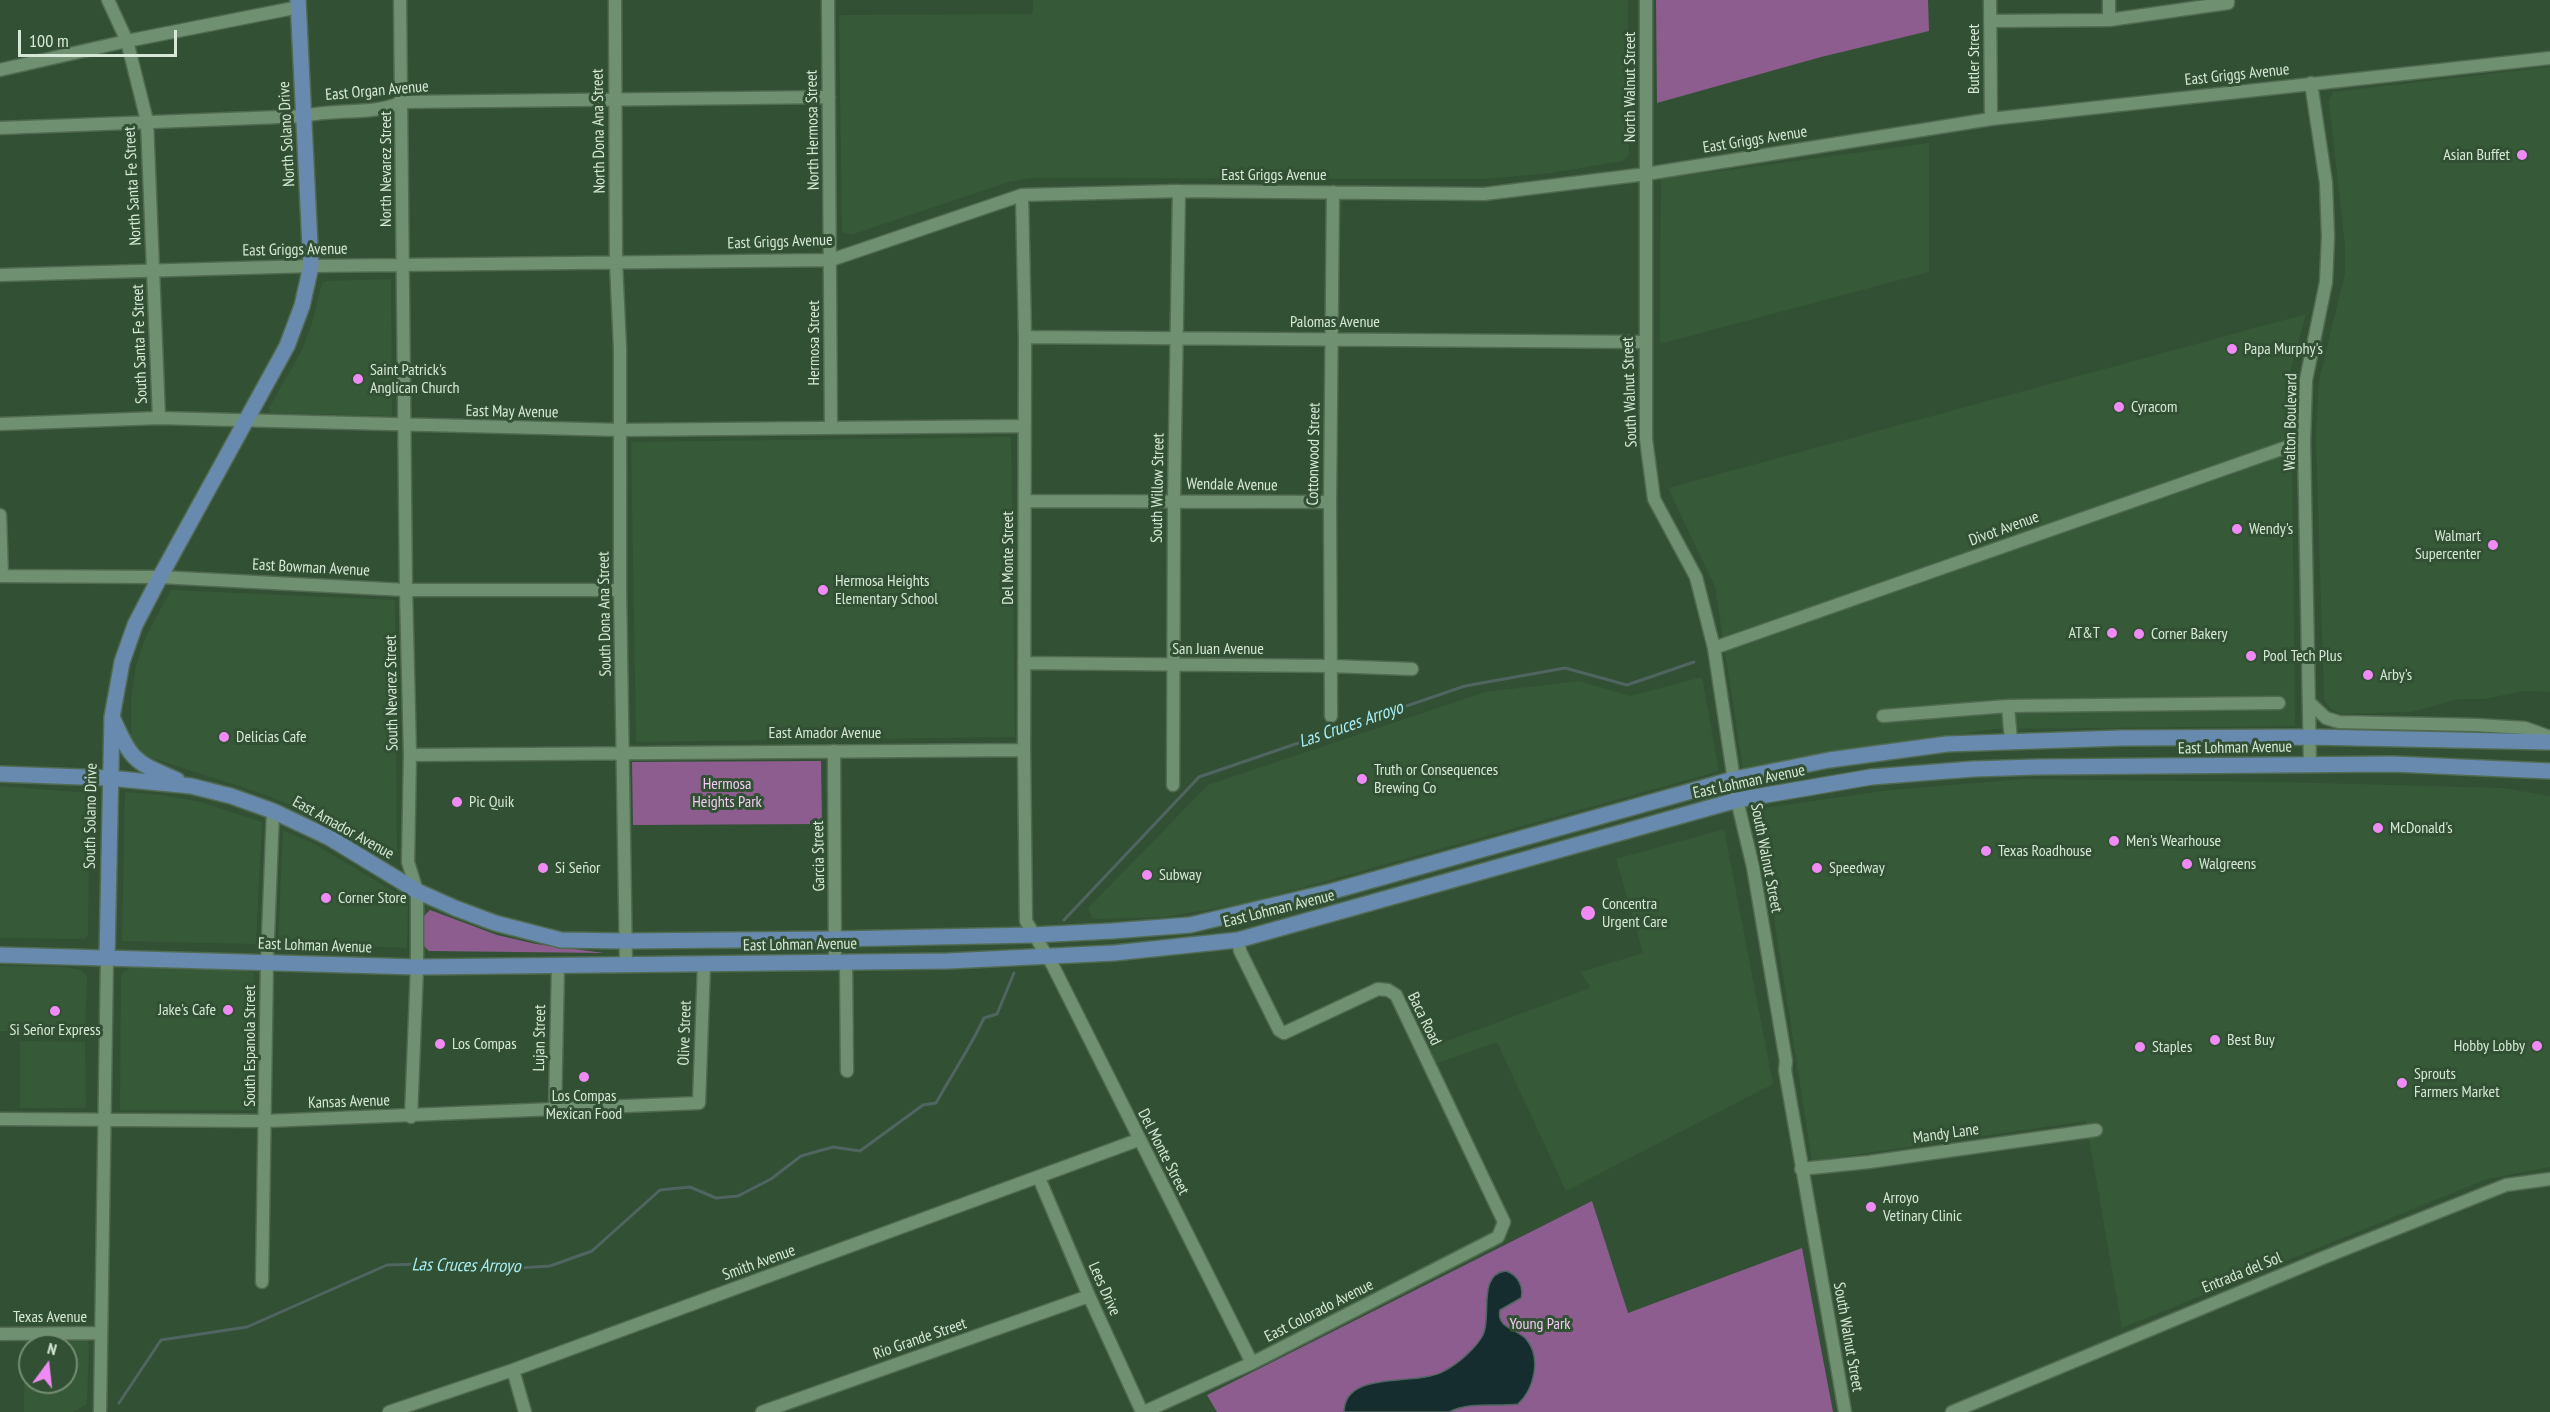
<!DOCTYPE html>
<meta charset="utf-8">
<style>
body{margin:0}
#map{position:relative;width:2550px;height:1412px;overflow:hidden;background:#325033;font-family:"PT Sans Narrow",sans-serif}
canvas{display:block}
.north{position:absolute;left:18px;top:1334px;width:60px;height:60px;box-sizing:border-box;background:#325033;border:2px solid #748d74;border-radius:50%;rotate:15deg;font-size:16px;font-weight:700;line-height:24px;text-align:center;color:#d6e8d6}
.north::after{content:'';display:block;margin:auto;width:21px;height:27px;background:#f08bf5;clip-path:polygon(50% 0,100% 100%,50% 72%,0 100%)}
.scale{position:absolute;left:18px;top:30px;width:159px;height:27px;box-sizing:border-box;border:3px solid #d6e8d6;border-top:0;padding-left:8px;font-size:18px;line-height:21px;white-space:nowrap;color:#d6e8d6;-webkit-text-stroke:4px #325033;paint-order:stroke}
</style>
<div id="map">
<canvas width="2550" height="1412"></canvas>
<div class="north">N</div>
<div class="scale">100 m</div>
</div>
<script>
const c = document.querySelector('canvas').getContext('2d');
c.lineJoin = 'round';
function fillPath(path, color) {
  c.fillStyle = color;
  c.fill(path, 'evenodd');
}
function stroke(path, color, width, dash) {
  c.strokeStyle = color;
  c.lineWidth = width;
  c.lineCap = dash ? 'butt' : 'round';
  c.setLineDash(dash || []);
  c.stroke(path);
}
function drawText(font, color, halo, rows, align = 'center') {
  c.font = font + ' "PT Sans Narrow",sans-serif';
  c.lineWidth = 6;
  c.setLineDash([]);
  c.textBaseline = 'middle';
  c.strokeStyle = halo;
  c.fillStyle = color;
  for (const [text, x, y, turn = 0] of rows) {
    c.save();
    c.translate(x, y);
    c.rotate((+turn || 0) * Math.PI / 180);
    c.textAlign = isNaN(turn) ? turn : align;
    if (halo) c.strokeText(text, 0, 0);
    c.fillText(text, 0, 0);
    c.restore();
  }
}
fillPath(new Path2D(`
 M1033 0H1628L1629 154 1626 159 1622 161 1551 173 1485 179 1032 178 1009 182 851 235 842 232 839 15 1033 14Z
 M2550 67V692L2525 691 2484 699H2459L2411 712 2341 714 2331 709 2324 700 2316 438 2319 380 2345 274V245L2329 101 2333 92Z
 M1929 143V272L1660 344 1661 179Z
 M391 279 392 416 270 413 269 408 303 348 313 320 322 283 326 281Z
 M2306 314 2291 369 2295 726 1993 729 1743 769 1715 587 1668 488Z
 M1011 437 1015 737 636 742 631 442Z
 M171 590 395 600 397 851 392 858 383 857 302 810 263 794 161 761 142 754 131 744V699L136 666 146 636Z
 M1702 677 1719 771 1247 903 1164 917 1093 919 1088 908 1208 785 1485 692 1579 681 1630 696Z
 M2023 779 2281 782 2503 788 2550 796V1167L2487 1179 2122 1328 2086 1121 1812 1161 1757 809 1890 790Z
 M0 786 90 793 88 934 85 939 0 938Z
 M125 792 161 795 201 802 262 822 256 944 122 941Z
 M1724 829 1773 1084 1566 1191 1497 1042 1435 1064 1428 1048 1590 988 1581 972 1643 953 1616 859Z
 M283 830 316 845 406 899 408 903 407 948 278 943Z
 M0 966 64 967 81 970 87 976 85 1033 0 1031Z
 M131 967 244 970 254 973V1110H120L121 976 122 973Z
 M20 1041 85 1042 86 1108H20Z
 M25 1339 86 1340 89 1344 87 1404 73 1412H24ZM30 1346H66V1382H30Z`), '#365a37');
fillPath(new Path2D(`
 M1656 0H1928L1929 31 1821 57 1657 103Z
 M821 761 822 824 633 825 632 762Z
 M430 910 497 935 536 944 604 953 429 951 424 946V916Z
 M1592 1201 1628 1313 1802 1248 1833 1412H1217L1207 1395Z`), '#8d5d8f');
const water = new Path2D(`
 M1506 1271C1518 1275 1524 1287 1521 1298L1500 1310C1496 1328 1516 1328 1526 1339 1542 1358 1534 1389 1518 1404 1494 1407 1471 1401 1449 1412H1344C1345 1368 1419 1388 1446 1370 1459 1363 1476 1348 1483 1335 1492 1317 1477 1274 1506 1271Z`);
fillPath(water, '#162d2f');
stroke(water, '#506561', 1.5);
stroke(new Path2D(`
 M1064 920 1199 777 1465 686 1565 668 1627 685 1694 662
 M119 1403 161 1340 247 1327 387 1265 451 1263 504 1269 550 1266 592 1251 660 1190 690 1187 716 1198 738 1196 771 1179 801 1156 833 1147 860 1151 923 1105 936 1103C952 1074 970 1048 984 1018L997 1014 1014 973`), '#506561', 3);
const minor = new Path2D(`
 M108 0 127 41 147 121 159 418
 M400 0 406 590 410 755 408 862 417 891V967L411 1117
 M615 0 616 262 620 348V590L626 965
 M828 0 831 427
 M1646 0V439L1654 499 1696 577 1714 648 1737 800 1753 867 1786 1061 1785 1070 1845 1412
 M1990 0 1991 119
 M2109 20V0
 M1990 21 2109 20 2228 3V0
 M0 70 127 41 299 7
 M0 128 305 116C337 108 372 116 402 102L829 97
 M1022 195 1025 337 1024 750 1026 921 1053 966 1252 1363
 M0 275 311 266 831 260 1022 195 1179 191 1484 194 1646 174 1991 119 2550 58
 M1025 337 1645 342
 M0 424 159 418 621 430 1024 426
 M1025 501 1330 502
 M0 515 2 576
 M0 576 160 577 406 590H620
 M1714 648 2304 441
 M1024 663 1331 666 1412 669
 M2309 702 2326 718 2339 722 2477 725 2525 728 2550 737
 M1331 716 1330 502 1333 192
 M1883 716 2008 706
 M2011 741 2008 706 2279 703
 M834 751 835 961
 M410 755 1024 750
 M2310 765 2304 441 2306 380 2326 282 2328 237 2326 183 2311 83
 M1173 785 1174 500 1179 191
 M846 962 847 1071
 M555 1110 558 967
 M0 1119 266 1121 699 1103 704 965
 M1801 1169 1869 1162 2096 1130
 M1039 1178 1089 1296 1142 1412
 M262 1282 267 962 273 811
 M0 1334 101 1333
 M513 1370 525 1412
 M100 1412 107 958
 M389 1412 513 1370 1138 1140
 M762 1412 1089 1296
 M1144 1412 1252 1363 1498 1237 1504 1222 1396 995 1388 990 1378 989 1284 1033 1279 1030 1240 951 1238 940
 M1952 1412 2325 1257 2506 1185 2550 1179`);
const major = new Path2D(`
 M113 719C133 763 134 761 177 780
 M0 774 109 778 191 786 231 796 273 811 330 838 417 891 455 908 495 923 561 940 624 941 836 939 1033 935 1112 931 1190 925 1333 891 1734 779 1829 760 1947 744 2121 738 2310 737 2550 742
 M0 955 417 967 948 961 1114 953 1238 940 1737 800 1871 777 1973 769 2037 767 2393 764 2550 771
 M107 958 112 717 122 662 135 625 160 577 287 346 302 306 311 266 298 0`);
stroke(minor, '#516b52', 15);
stroke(major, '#516b52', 18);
stroke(minor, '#709171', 12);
stroke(major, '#688aaf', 15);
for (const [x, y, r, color] of [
 [2522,155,6,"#f08bf5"],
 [2232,349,6,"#f08bf5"],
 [358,379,6,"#f08bf5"],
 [2119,407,6,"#f08bf5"],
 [2237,529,6,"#f08bf5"],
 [2493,545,6,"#f08bf5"],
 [823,590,6,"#f08bf5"],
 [2112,633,6,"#f08bf5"],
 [2139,634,6,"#f08bf5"],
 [2251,656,6,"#f08bf5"],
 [2368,675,6,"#f08bf5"],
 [224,737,6,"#f08bf5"],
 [1362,779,6,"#f08bf5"],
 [457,802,6,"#f08bf5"],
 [2378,828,6,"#f08bf5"],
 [2114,841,6,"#f08bf5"],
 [1986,851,6,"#f08bf5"],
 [2187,864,6,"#f08bf5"],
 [543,868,6,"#f08bf5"],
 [1817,868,6,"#f08bf5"],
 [1147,875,6,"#f08bf5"],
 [326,898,6,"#f08bf5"],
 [1588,913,8,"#f08bf5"],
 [228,1010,6,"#f08bf5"],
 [55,1011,6,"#f08bf5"],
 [2215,1040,6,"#f08bf5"],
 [440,1044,6,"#f08bf5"],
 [2537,1046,6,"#f08bf5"],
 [2140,1047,6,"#f08bf5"],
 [584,1077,6,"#f08bf5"],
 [2402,1083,6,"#f08bf5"],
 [1871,1207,6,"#f08bf5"]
]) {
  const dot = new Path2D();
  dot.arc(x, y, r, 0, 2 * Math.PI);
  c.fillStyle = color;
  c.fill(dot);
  stroke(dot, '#325033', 2);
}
drawText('16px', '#d6e8d6', '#325033', [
 ["Butler Street",1974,59,-90],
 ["East Griggs Avenue",2237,75,-6],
 ["North Walnut Street",1630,87,-90],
 ["East Organ Avenue",377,91,-5],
 ["North Hermosa Street",813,130,-91],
 ["North Dona Ana Street",599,131,-91],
 ["North Solano Drive",287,134,-93],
 ["East Griggs Avenue",1755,140,-9],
 ["North Nevarez Street",386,169,-90],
 ["East Griggs Avenue",1274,175],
 ["North Santa Fe Street",133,186,-93],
 ["East Griggs Avenue",780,242,-2],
 ["East Griggs Avenue",295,250,-1],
 ["Palomas Avenue",1335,322],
 ["Hermosa Street",814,343,-90],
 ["South Santa Fe Street",140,344,-92],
 ["South Walnut Street",1630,392,-92],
 ["East May Avenue",512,412,1],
 ["Walton Boulevard",2291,422,-89],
 ["Cottonwood Street",1314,454,-89],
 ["Wendale Avenue",1232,485,1],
 ["South Willow Street",1158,488,-89],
 ["Divot Avenue",2004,529,-20],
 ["Del Monte Street",1008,558,-90],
 ["East Bowman Avenue",311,568,3],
 ["South Dona Ana Street",605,614,-91],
 ["San Juan Avenue",1218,649],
 ["South Nevarez Street",392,693,-91],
 ["East Amador Avenue",825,733],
 ["East Lohman Avenue",2235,748,-1],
 ["East Lohman Avenue",1749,782,-12],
 ["South Solano Drive",91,816,-89],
 ["East Amador Avenue",343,828,29],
 ["Garcia Street",819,856,-91],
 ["South Walnut Street",1766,858,79],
 ["East Lohman Avenue",1279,909,-14],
 ["East Lohman Avenue",800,945,-1],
 ["East Lohman Avenue",315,946,2],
 ["Baca Road",1424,1019,64],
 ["Olive Street",685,1033,-88],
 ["Lujan Street",540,1038,-89],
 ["South Espanola Street",250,1046,-90],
 ["Kansas Avenue",349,1102,-2],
 ["Mandy Lane",1946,1134,-8],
 ["Del Monte Street",1163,1152,63],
 ["Smith Avenue",759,1263,-20],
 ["Entrada del Sol",2242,1273,-22],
 ["Lees Drive",1104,1289,66],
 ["East Colorado Avenue",1319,1311,-27],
 ["Texas Avenue",50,1317],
 ["South Walnut Street",1848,1337,80],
 ["Rio Grande Street",920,1339,-19]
]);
drawText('16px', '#d6e8d6', '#325033', [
 ["Asian Buffet",2510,155,"right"],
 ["Papa Murphy's",2244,349],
 ["Saint Patrick's",370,370],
 ["Anglican Church",370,388],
 ["Cyracom",2131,407],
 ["Wendy's",2249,529],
 ["Walmart",2481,536,"right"],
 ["Supercenter",2481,554,"right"],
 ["Hermosa Heights",835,581],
 ["Elementary School",835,599],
 ["AT&T",2100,633,"right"],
 ["Corner Bakery",2151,634],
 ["Pool Tech Plus",2263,656],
 ["Arby's",2380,675],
 ["Delicias Cafe",236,737],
 ["Truth or Consequences",1374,770],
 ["Brewing Co",1374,788],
 ["Pic Quik",469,802],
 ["McDonald's",2390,828],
 ["Men's Wearhouse",2126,841],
 ["Texas Roadhouse",1998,851],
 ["Walgreens",2199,864],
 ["Si Señor",555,868],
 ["Speedway",1829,868],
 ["Subway",1159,875],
 ["Corner Store",338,898],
 ["Concentra",1602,904],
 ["Urgent Care",1602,922],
 ["Jake's Cafe",216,1010,"right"],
 ["Si Señor Express",55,1030,"center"],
 ["Best Buy",2227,1040],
 ["Los Compas",452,1044],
 ["Hobby Lobby",2525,1046,"right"],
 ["Staples",2152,1047],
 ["Sprouts",2414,1074],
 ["Farmers Market",2414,1092],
 ["Los Compas",584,1096,"center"],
 ["Mexican Food",584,1114,"center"],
 ["Arroyo",1883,1198],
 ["Vetinary Clinic",1883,1216]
], 'left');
drawText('16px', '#f3cbf4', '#325033', [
 ["Hermosa",727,784],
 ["Heights Park",727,802],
 ["Young Park",1540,1324]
]);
drawText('italic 18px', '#a8eef6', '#325033', [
 ["Las Cruces Arroyo",1351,725,-19],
 ["Las Cruces Arroyo",466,1266,1]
]);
</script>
